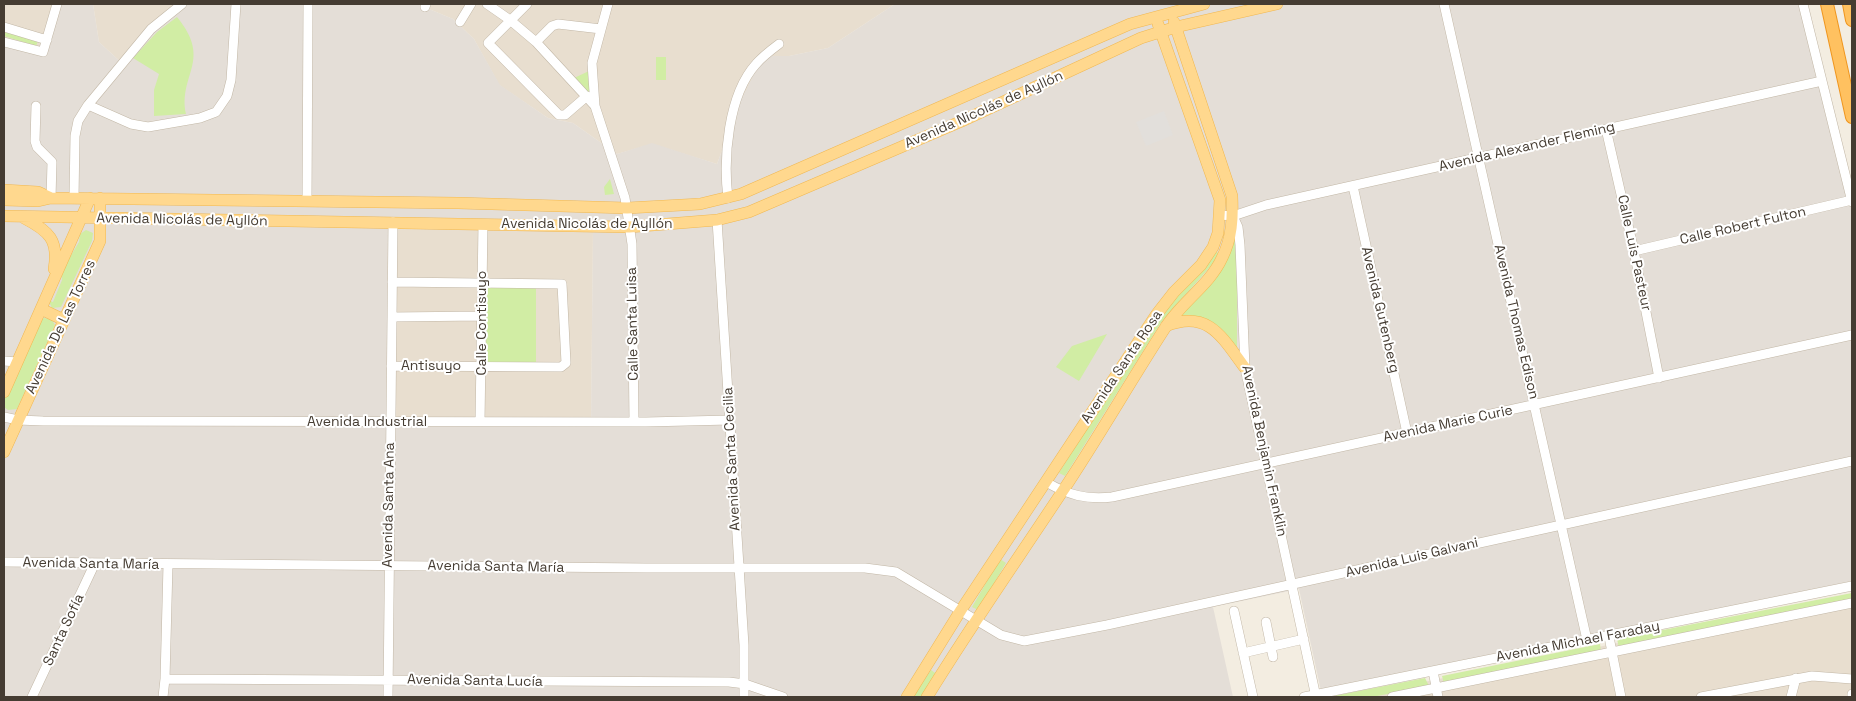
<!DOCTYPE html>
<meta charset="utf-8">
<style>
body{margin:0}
#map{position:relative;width:1856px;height:701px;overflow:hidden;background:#f3ede1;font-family:"Space Grotesk",sans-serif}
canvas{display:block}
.frame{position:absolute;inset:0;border:5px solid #453c32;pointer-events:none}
</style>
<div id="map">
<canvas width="1856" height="701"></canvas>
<div class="frame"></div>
</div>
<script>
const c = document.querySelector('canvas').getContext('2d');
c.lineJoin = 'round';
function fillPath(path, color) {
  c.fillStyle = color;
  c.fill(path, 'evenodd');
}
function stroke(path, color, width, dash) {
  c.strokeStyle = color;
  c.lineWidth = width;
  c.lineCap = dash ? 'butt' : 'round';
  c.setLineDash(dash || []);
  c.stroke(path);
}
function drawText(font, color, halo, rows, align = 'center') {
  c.font = font + ' "Space Grotesk",sans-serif';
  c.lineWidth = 4;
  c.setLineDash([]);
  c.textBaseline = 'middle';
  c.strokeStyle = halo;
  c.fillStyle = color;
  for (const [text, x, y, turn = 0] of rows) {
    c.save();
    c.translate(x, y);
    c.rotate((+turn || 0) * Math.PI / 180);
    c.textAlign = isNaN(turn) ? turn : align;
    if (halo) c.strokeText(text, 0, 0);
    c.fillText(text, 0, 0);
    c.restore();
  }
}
fillPath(new Path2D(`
 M4 4H59L45 56 4 44Z
 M93 4H186L124 65 99 42Z
 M417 4H895L828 48 789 56H771L740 102 717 164 652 144 617 154 573 123 548 118 499 85 474 39 453 19Z
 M388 229 593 231 591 424 386 425Z
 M1852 596V697H1349Z`), '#e8decf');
fillPath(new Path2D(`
 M59 4H93L99 42 124 65 154 30 186 4H417L453 19 474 39 500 85 548 118 573 123 617 154 652 143 717 164 740 102 757 68 771 56H789L828 48 895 4H1805L1852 185V581L1321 691 1299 589 1213 607 1233 697H4V44L45 56ZM388 229 593 231 591 424 386 425Z`), '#e4ded7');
fillPath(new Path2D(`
 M177 17C213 61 178 74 186 114L154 116V90L159 74 133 58 157 32Z
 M4 31 38 41 36 46 4 36Z
 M656 57H666V80H656Z
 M589 71 590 98 574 78Z
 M610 179 614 194 605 195 604 187Z
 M86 230 93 233 92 241 61 307 52 308 48 300 53 302 62 280 61 272 79 242 80 234Z
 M1234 231 1237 248V353L1228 340 1180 318 1176 311 1209 282Z
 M1216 250 1219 255C1201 280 1178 300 1160 324L1065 476 1059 473 1163 308Z
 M483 283 536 284V364L483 363Z
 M45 318 52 320 55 325 17 409 8 410 4 407V398L41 319Z
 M1107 334 1079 381 1056 367 1072 346Z
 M1000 559 1006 563 978 610 972 607Z
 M1852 593V599L1619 648 1617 639Z
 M1600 644 1601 652 1444 684 1442 676Z
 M931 670 938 675 924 697H913Z
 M1425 678 1429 686 1372 697H1328Z`), '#d1eda4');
fillPath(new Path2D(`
 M1164 111 1173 135 1146 146 1136 122Z`), '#e2dfdb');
const minor = new Path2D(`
 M487 4 510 20 536 42 595 106 625 198 632 244 634 421
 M527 4 488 43 559 115H565L587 96
 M1444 4 1587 640
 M1803 4 1852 202
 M425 7 426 4
 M460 22 471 4
 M4 27 47 40
 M4 42 43 52 57 4
 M536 42 552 26 558 24 601 29
 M88 105 131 124 148 127 200 118 216 112 227 96 231 80 236 4
 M36 106 35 141 37 147 52 162 51 198
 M595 106 592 63 608 4
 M1606 129 1634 251 1659 378
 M1353 186 1407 433
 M74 198 75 136 78 121 88 105 151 29 182 4
 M728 198C723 158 728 95 756 64 762 57 771 50 779 44
 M307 201 308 4
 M1220 215 1233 216 1266 205 1822 81
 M1233 216 1238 227 1240 245 1245 368 1316 697
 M717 220 744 645V697
 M1634 251 1852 200
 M392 317 482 316
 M4 361 17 362
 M391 366 561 367 566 363 562 284 392 282
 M4 417 18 420 43 421 646 422 730 420
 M480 421 483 224
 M1046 482C1068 495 1087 500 1112 497L1852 335
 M4 562 646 568H865L896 572 1001 635 1024 641 1107 625 1852 461
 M1234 611 1253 697
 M1266 622 1273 657
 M1609 637 1621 697
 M1243 653 1304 639
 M1433 671 1438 697
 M165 679 729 682 745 684 783 697
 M32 697 95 563
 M163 697 165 679 168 565
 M388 697 393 222
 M1304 697 1852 586
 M1392 697 1852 603
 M1701 697 1812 676 1852 679
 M1791 697 1796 678
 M1852 697V694`);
const major = new Path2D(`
 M4 190 38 192 51 198 458 203 627 208 700 204 741 194 1130 24 1204 4
 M4 200 38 201 51 198
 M4 216 629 227 717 220 749 212 962 121 1141 38 1176 27 1277 4
 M24 218C49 231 59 240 54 269
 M41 309 64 320
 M1166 326C1208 309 1222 337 1245 368
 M4 392 90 198
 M4 452 100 241V198
 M907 697 961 610 1156 315 1174 292 1201 265 1213 247 1218 233 1220 200 1158 24
 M927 697C970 627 1017 560 1062 492 1098 438 1130 382 1165 328 1181 302 1209 286 1222 258 1232 238 1233 218 1232 196L1174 22`);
const highway = new Path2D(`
 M1827 4 1852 117
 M1849 4 1852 20`);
stroke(minor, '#c2b7a6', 10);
stroke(major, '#f1b851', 12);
stroke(highway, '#ef961f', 14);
stroke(minor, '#fff', 9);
stroke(major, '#ffd88e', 11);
stroke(highway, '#ffc160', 12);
drawText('14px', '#453c32', '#fff', [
 ["Avenida Nicolás de Ayllón",984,110,-24],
 ["Avenida Alexander Fleming",1527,147,-13],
 ["Avenida Nicolás de Ayllón",182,220,1],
 ["Avenida Nicolás de Ayllón",587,224],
 ["Calle Robert Fulton",1743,226,-13],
 ["Calle Luis Pasteur",1634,253,78],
 ["Avenida Gutenberg",1380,310,77],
 ["Avenida Thomas Edison",1516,322,77],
 ["Calle Contisuyo",482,323,-90],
 ["Calle Santa Luisa",633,324,-91],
 ["Avenida De Las Torres",61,327,-65],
 ["Antisuyo",431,366],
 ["Avenida Santa Rosa",1122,367,-56],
 ["Avenida Industrial",367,422],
 ["Avenida Marie Curie",1448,424,-12],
 ["Avenida Benjamin Franklin",1264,451,78],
 ["Avenida Santa Cecilia",732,459,-93],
 ["Avenida Santa Ana",389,505,-89],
 ["Avenida Luis Galvani",1412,558,-13],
 ["Avenida Santa María",91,564,1],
 ["Avenida Santa María",496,567,1],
 ["Santa Sofía",64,630,-65],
 ["Avenida Michael Faraday",1578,642,-11],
 ["Avenida Santa Lucía",475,681,1]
]);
</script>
